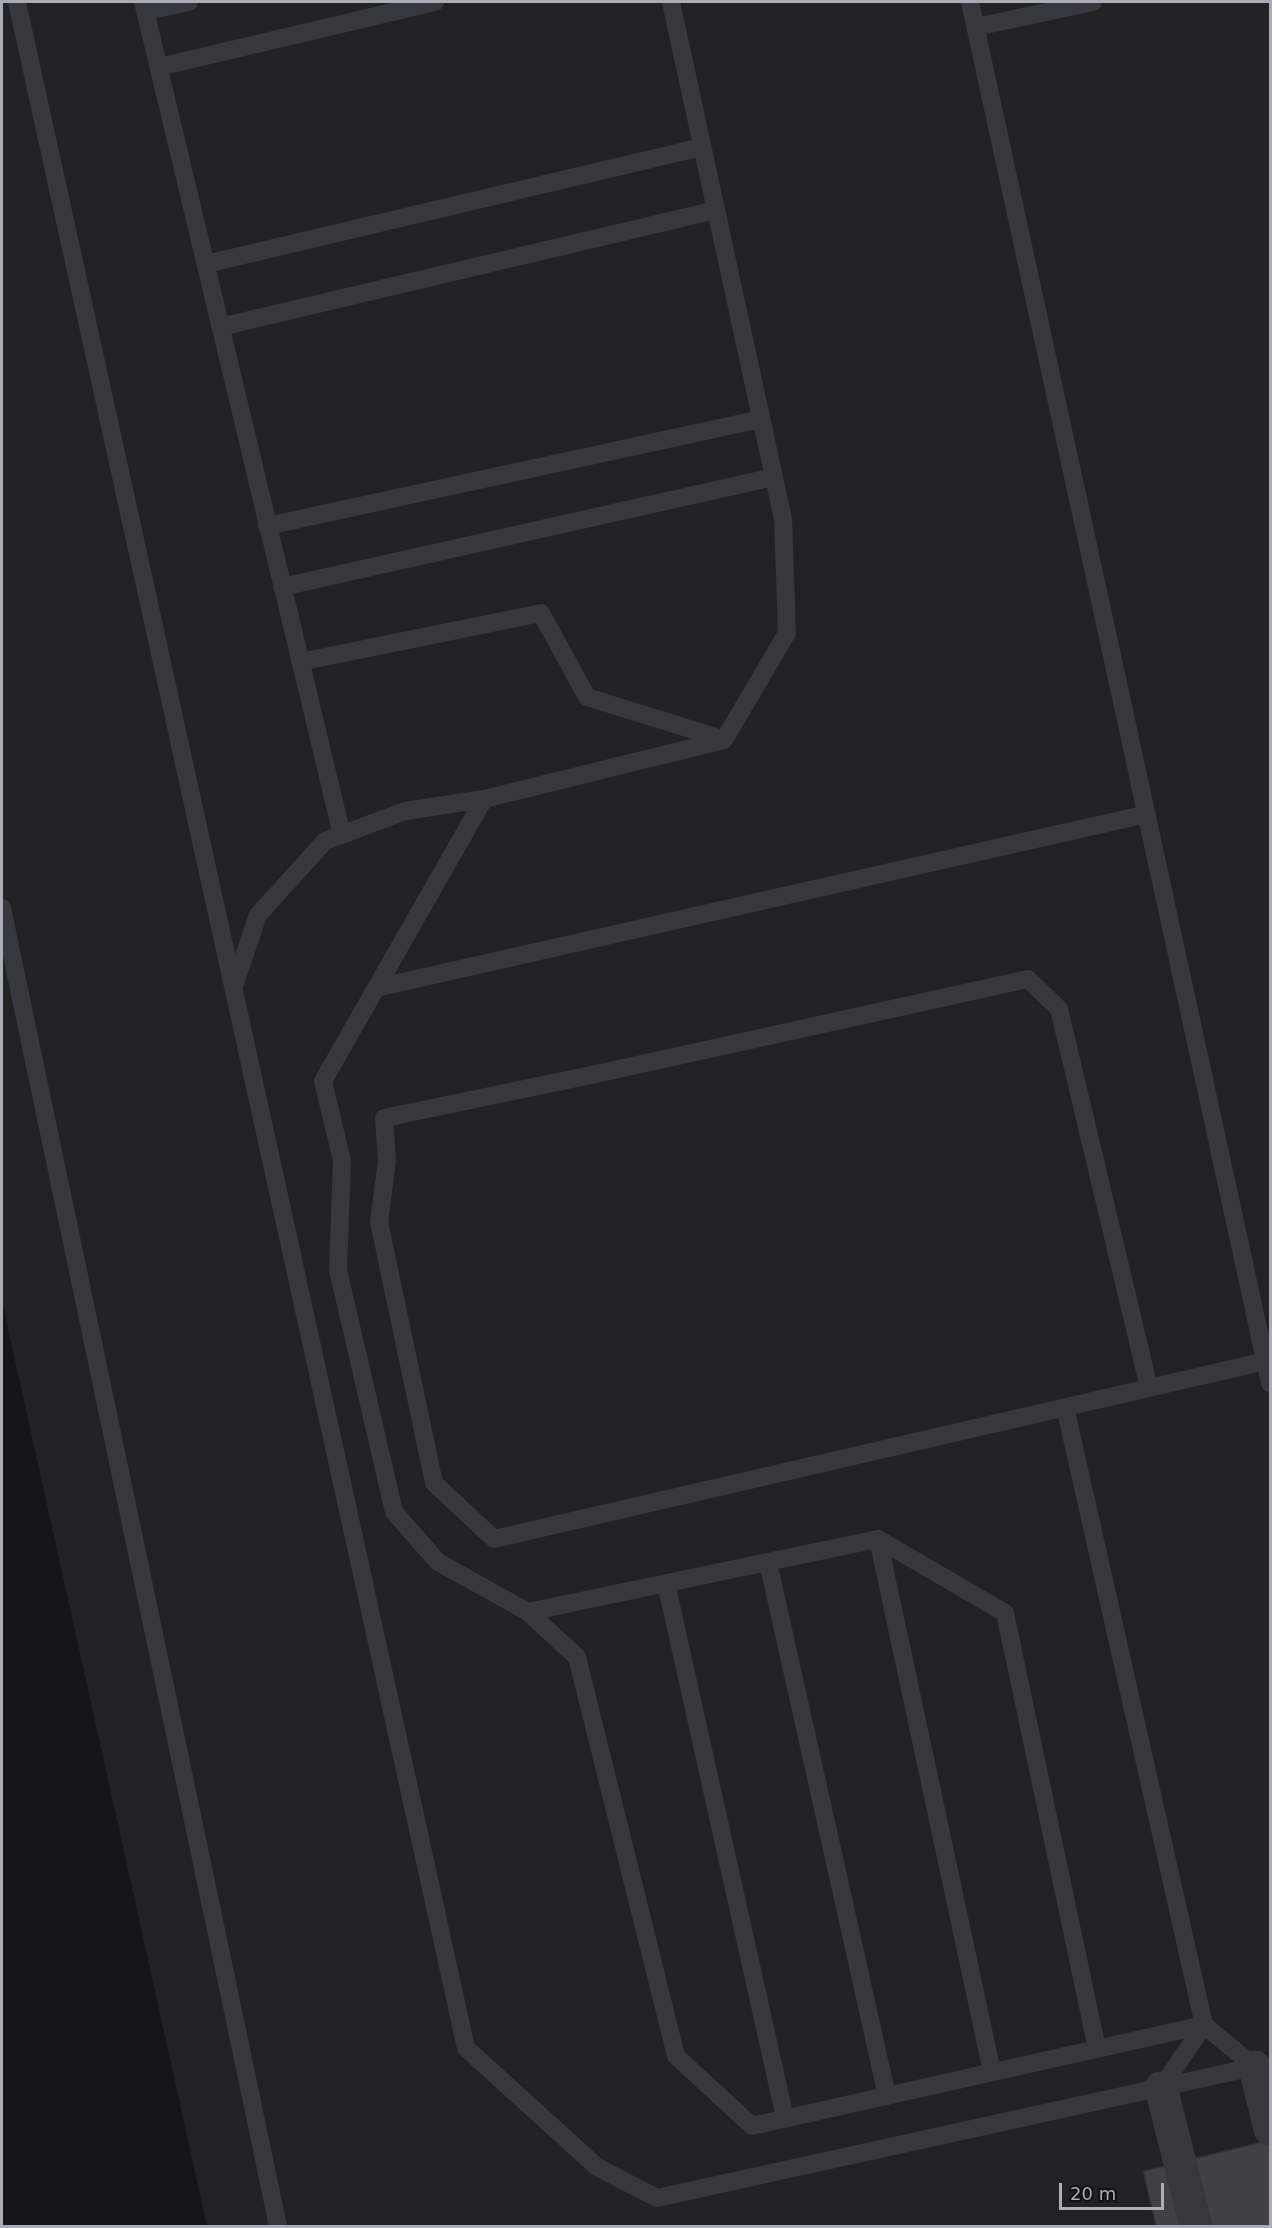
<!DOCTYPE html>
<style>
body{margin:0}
#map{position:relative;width:1272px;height:2228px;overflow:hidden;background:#161618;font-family:"DejaVu Sans",sans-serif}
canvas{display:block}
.frame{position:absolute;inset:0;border:3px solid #a8adb8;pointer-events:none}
.scale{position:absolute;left:1059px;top:2183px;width:105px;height:27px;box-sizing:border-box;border:3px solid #a8adb8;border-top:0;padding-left:8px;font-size:18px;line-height:21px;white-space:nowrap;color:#a8adb8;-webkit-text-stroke:4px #111113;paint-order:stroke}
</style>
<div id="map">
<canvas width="1272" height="2228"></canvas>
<div class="frame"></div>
<div class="scale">20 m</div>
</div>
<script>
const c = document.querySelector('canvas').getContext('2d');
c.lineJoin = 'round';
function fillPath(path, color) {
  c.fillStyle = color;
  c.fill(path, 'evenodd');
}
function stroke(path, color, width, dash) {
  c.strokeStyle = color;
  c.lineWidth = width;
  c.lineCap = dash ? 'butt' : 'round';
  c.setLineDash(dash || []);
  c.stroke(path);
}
fillPath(new Path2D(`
 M2 2H1270V2226H207L2 1302Z`), '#222225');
const building = new Path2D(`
 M1270 2140V2226H1156L1143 2171Z`);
fillPath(building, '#404145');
stroke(building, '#303034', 1.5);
stroke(new Path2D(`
 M17 2 466 2048 597 2167 657 2198 1263 2065
 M143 2 342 835
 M970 2 1270 1383
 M146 11 189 2
 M976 27 1093 2
 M159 67 435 2
 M206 264 702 147
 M220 327 716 210
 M267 526 761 419
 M282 587 774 477
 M300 662 541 613 587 697 722 739
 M484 799 323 1081 342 1161 338 1270 394 1512 438 1562 528 1612 577 1657 676 2056 752 2126 1204 2025 1255 2067
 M2 908 278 2226
 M234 986 258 915 325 841 405 811 484 799 724 740 787 633 783 519 671 2
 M376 988 1147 814
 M1149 1388 1059 1009 1028 979 596 1074 384 1118 387 1160 379 1222 434 1483 494 1539 1266 1361
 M1065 1407 1204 2025 1161 2088
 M878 1539 992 2072
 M768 1562 887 2096
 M666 1583 785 2118
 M528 1612 878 1539 1005 1613 1097 2049`), '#37383d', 18);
stroke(new Path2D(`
 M1255 2067 1270 2129
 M1161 2088 1196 2226`), '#37383d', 33);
</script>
